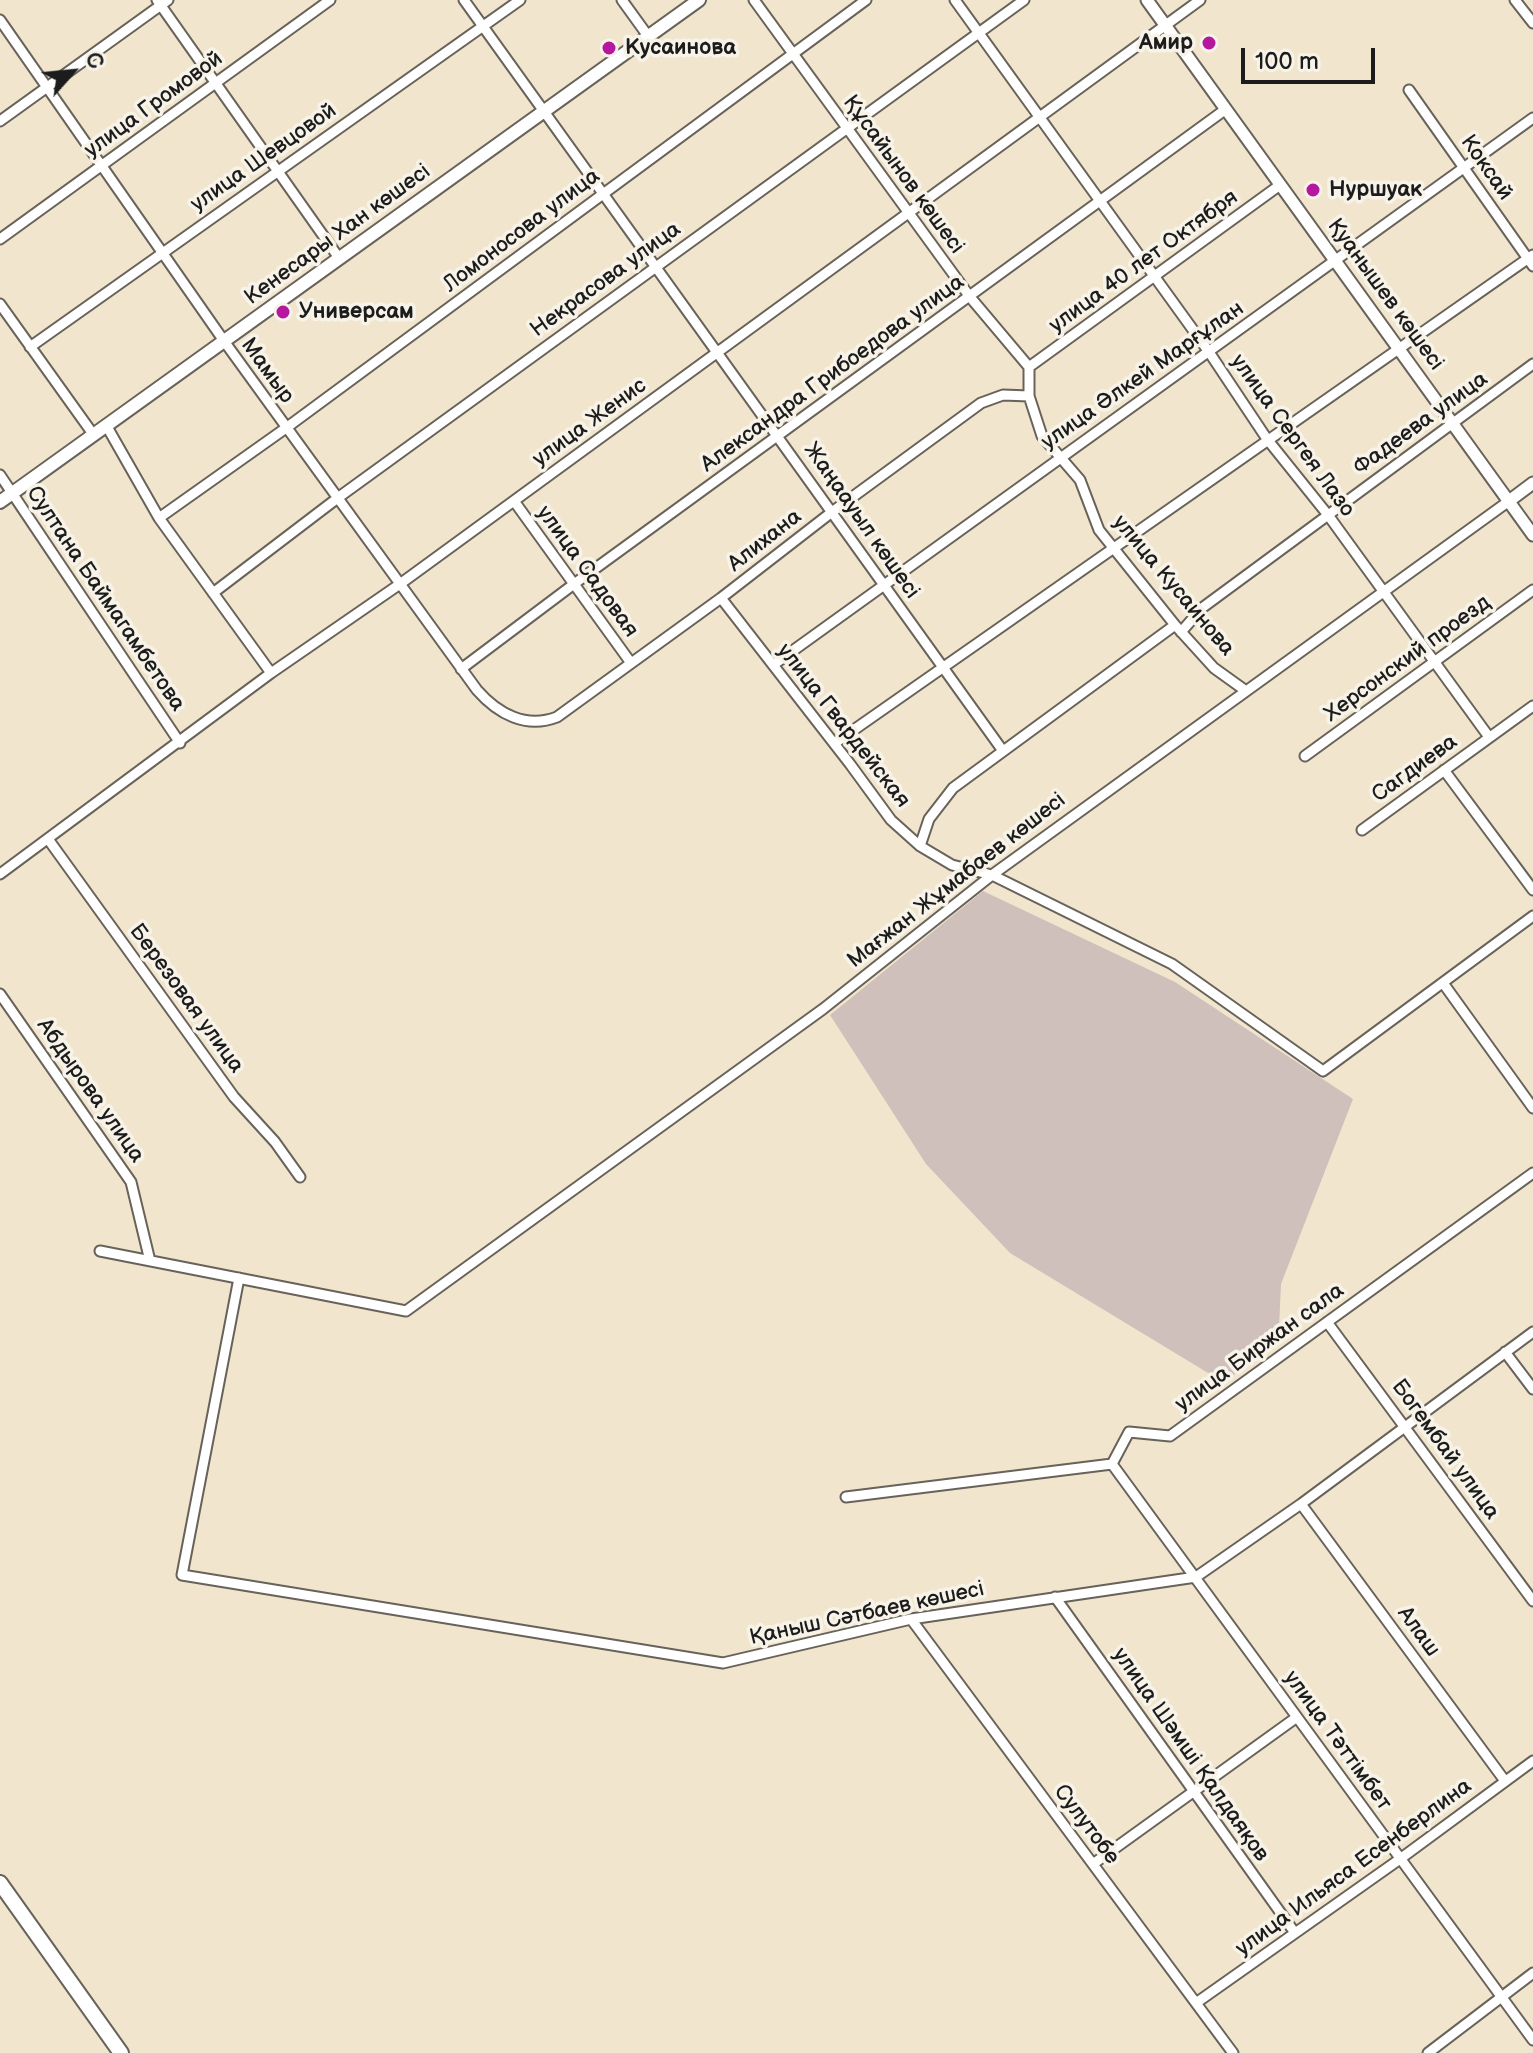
<!DOCTYPE html>
<meta charset="utf-8">
<style>
body{margin:0}
#map{position:relative;width:1533px;height:2053px;overflow:hidden;background:#f2e5cd;font-family:"Balsamiq Sans",sans-serif}
canvas{display:block}
.north{position:absolute;left:32px;top:32px;width:80px;height:80px;-webkit-text-stroke:6px #f7f3e8;paint-order:stroke;rotate:63deg;font-size:22px;font-weight:700;line-height:32px;text-align:center;color:#1c1c1c}
.north::after{content:'';display:block;margin:auto;width:28px;height:36px;background:#1c1c1c;clip-path:polygon(50% 0,100% 100%,50% 72%,0 100%)}
.scale{position:absolute;left:1241px;top:48px;width:134px;height:36px;box-sizing:border-box;border:4px solid #1c1c1c;border-top:0;padding-left:10px;font-size:24px;line-height:28px;white-space:nowrap;color:#1c1c1c;-webkit-text-stroke:6px #f7f3e8;paint-order:stroke}
</style>
<div id="map">
<canvas width="1533" height="2053"></canvas>
<div class="north">С</div>
<div class="scale">100 m</div>
</div>
<script>
const c = document.querySelector('canvas').getContext('2d');
c.lineJoin = 'round';
function fillPath(path, color) {
  c.fillStyle = color;
  c.fill(path, 'evenodd');
}
function stroke(path, color, width, dash) {
  c.strokeStyle = color;
  c.lineWidth = width;
  c.lineCap = dash ? 'butt' : 'round';
  c.setLineDash(dash || []);
  c.stroke(path);
}
function drawText(font, color, halo, rows, align = 'center') {
  c.font = font + ' "Balsamiq Sans",sans-serif';
  c.lineWidth = 7;
  c.setLineDash([]);
  c.textBaseline = 'middle';
  c.strokeStyle = halo;
  c.fillStyle = color;
  for (const [text, x, y, turn = 0] of rows) {
    c.save();
    c.translate(x, y);
    c.rotate((+turn || 0) * Math.PI / 180);
    c.textAlign = isNaN(turn) ? turn : align;
    if (halo) c.strokeText(text, 0, 0);
    c.fillText(text, 0, 0);
    c.restore();
  }
}
fillPath(new Path2D(`
 M983 891 1175 982 1353 1099 1281 1284 1279 1328 1255 1361 1223 1382 1010 1253 926 1164 830 1015Z`), '#cfc0bb');
const minor = new Path2D(`
 M157 0 339 258
 M464 0 1003 751
 M622 0 648 36
 M754 0 970 297 1029 367
 M955 0 1209 352 1267 439 1328 515 1489 737
 M1515 0 1533 23
 M0 20 224 341 477 690C498 714 526 729 557 717L721 598 832 512 981 403 1003 395 1029 396
 M1409 90 1533 266
 M0 121 168 0
 M0 239 330 0
 M0 304 93 434
 M30 347 520 0
 M1029 367V396L1042 436 1080 480 1099 530 1175 625 1214 668 1246 691
 M1029 367 1280 185
 M106 425 159 518 271 673
 M0 475 180 743
 M514 501 631 663
 M159 518 286 428 866 0
 M213 593 339 497 1024 0
 M721 598 850 764 891 820 920 846 952 865 992 875 1172 964 1323 1071 1533 916
 M1181 632 1202 608 1533 364
 M773 665 1533 118
 M461 669 574 584 1226 109
 M835 743 1533 255
 M1305 756 1533 590
 M1444 770 1533 890
 M1362 830 1533 706
 M48 839 234 1097 275 1142 300 1177
 M920 846 929 819 953 788 1175 625
 M0 874 271 673 400 584 1200 0
 M1443 983 1533 1108
 M0 994 131 1182 150 1261
 M100 1251 406 1311 823 1009 992 875 1509 501
 M239 1278 182 1575 723 1663 911 1619 1196 1577 1301 1504 1533 1332
 M1327 1322 1533 1601
 M1505 1352 1533 1389
 M1112 1464 1533 2040
 M846 1497 1112 1464 1129 1432 1170 1436 1533 1173
 M1301 1504 1505 1781
 M1055 1597 1295 1933
 M911 1619 1233 2053
 M1093 1864 1297 1717
 M1196 2003 1400 1859 1533 1761
 M1428 2053 1533 1973`);
const tertiary = new Path2D(`
 M1147 0 1533 535
 M1509 501 1533 483`);
const secondary = new Path2D(`
 M0 502 699 0`);
const primary = new Path2D(`
 M0 1883 121 2053`);
stroke(minor, '#67625a', 13);
stroke(tertiary, '#67625a', 15);
stroke(secondary, '#67625a', 16);
stroke(primary, '#67625a', 18);
stroke(minor, '#fff', 9);
stroke(tertiary, '#fff', 11);
stroke(secondary, '#fff', 12);
stroke(primary, '#fff', 14);
for (const [x, y, r, color] of [
 [1209,43,8,"#b5179e"],
 [609,48,8,"#b5179e"],
 [1313,190,8,"#b5179e"],
 [283,312,8,"#b5179e"]
]) {
  const dot = new Path2D();
  dot.arc(x, y, r, 0, 2 * Math.PI);
  c.fillStyle = color;
  c.fill(dot);
  stroke(dot, '#f7f3e8', 3);
}
drawText('bold 22px', '#1c1c1c', '#f7f3e8', [
 ["Амир",1193,43,"right"],
 ["Кусаинова",625,48],
 ["Нуршуак",1329,190],
 ["Универсам",299,312]
], 'left');
drawText('22px', '#1c1c1c', '#f7f3e8', [
 ["улица Громовой",154,105,-36],
 ["улица Шевцовой",264,158,-35],
 ["Коксай",1486,168,55],
 ["Құсайынов көшесі",903,175,54],
 ["Ломоносова улица",522,231,-37],
 ["Кенесары Хан көшесі",338,235,-36],
 ["улица 40 лет Октября",1144,262,-36],
 ["Некрасова улица",606,280,-36],
 ["Қуанышев көшесі",1385,295,54],
 ["Мамыр",267,371,54],
 ["Александра Грибоедова улица",833,374,-36],
 ["улица Әлкей Марғұлан",1143,376,-35],
 ["улица Женис",590,423,-36],
 ["Фадеева улица",1421,424,-36],
 ["улица Сергея Лазо",1292,436,54],
 ["Жаңаауыл көшесі",861,521,55],
 ["Алихана",765,541,-38],
 ["улица Садовая",587,572,54],
 ["улица Кусаинова",1173,586,50],
 ["Султана Баймагамбетова",105,599,56],
 ["Херсонский проезд",1408,659,-36],
 ["улица Гвардейская",843,726,52],
 ["Сагдиева",1415,769,-36],
 ["Мағжан Жұмабаев көшесі",957,881,-38],
 ["Березовая улица",186,999,54],
 ["Абдырова улица",90,1091,55],
 ["улица Биржан сала",1260,1348,-36],
 ["Богембай улица",1445,1450,54],
 ["Қаныш Сәтбаев көшесі",867,1614,-12],
 ["Алаш",1418,1632,54],
 ["улица Тәттімбет",1337,1741,54],
 ["улица Шәмші Қалдаяқов",1190,1755,55],
 ["Сулутобе",1086,1825,53],
 ["улица Ильяса Есенберлина",1354,1868,-36]
]);
</script>
